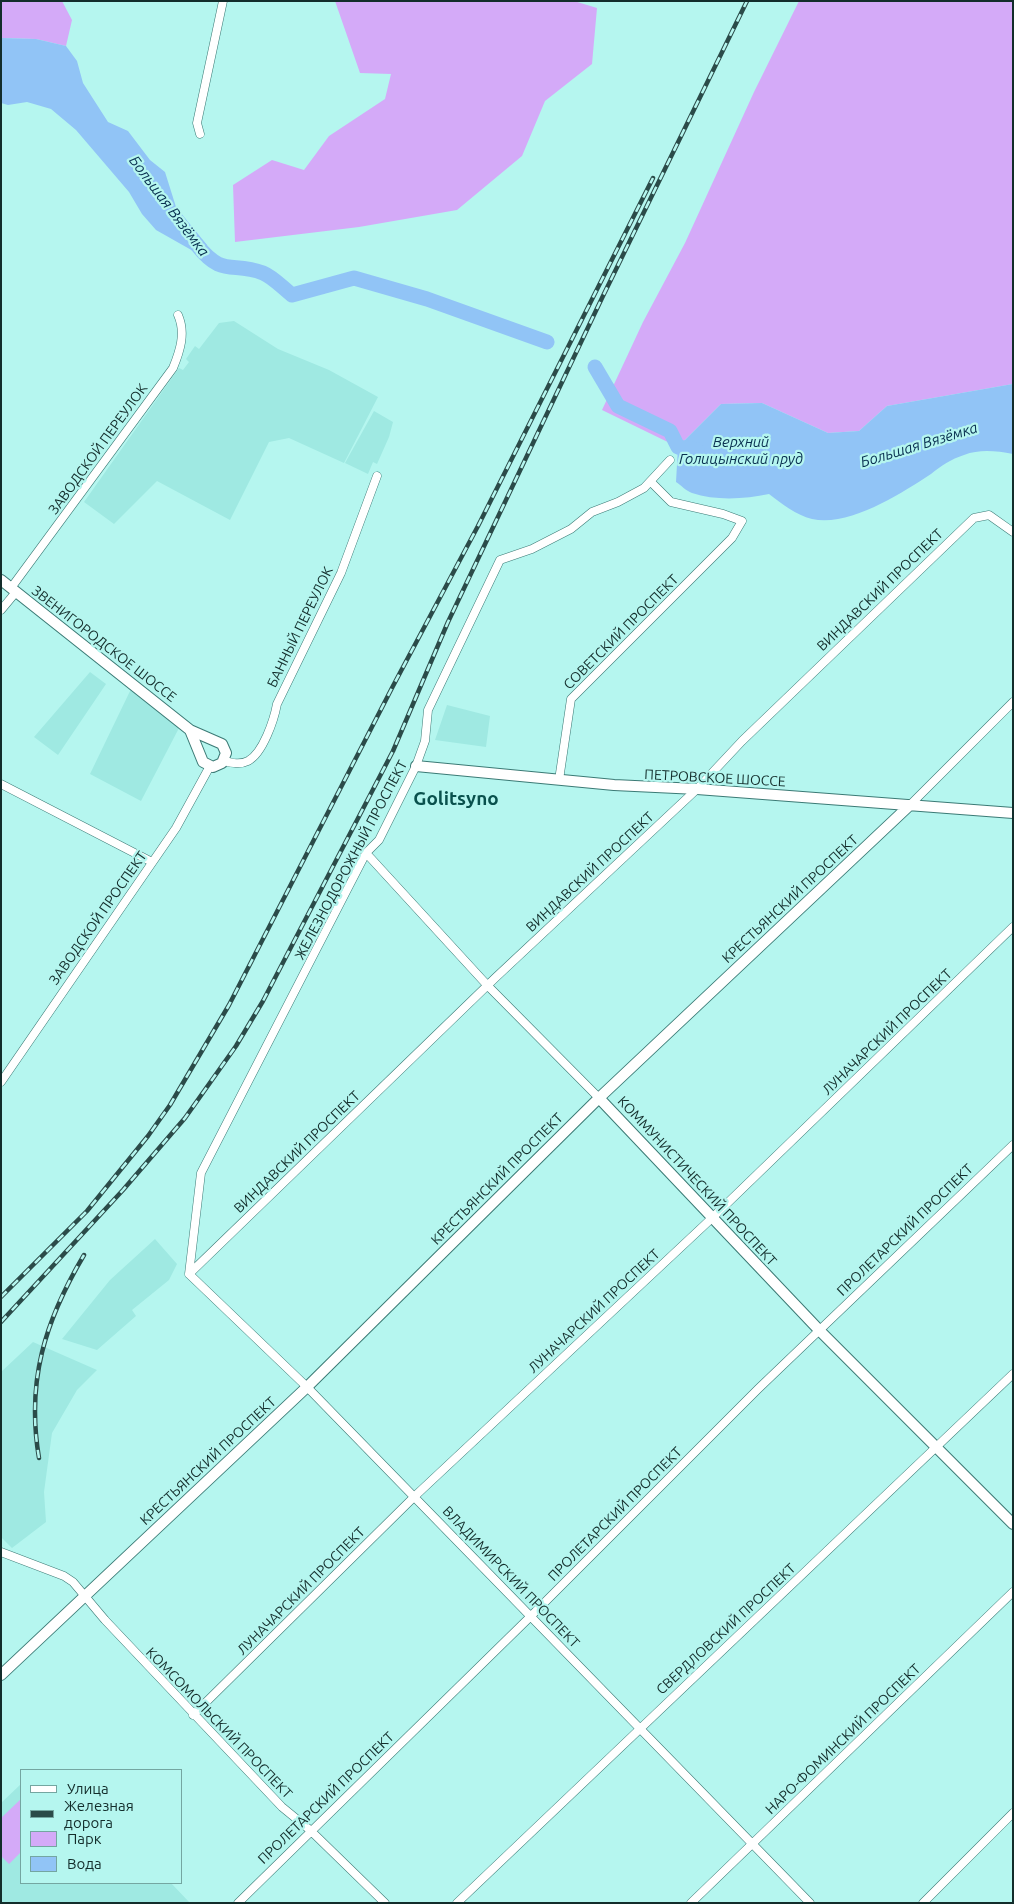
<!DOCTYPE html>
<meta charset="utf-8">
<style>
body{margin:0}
#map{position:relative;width:1014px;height:1904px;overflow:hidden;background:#b5f6ef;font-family:Ubuntu,sans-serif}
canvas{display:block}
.frame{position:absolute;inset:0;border:2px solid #132d2b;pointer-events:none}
.legend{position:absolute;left:20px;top:1769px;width:162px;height:115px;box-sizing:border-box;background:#b5f6ef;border:1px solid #74a6a1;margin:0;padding:6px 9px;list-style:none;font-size:15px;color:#132d2b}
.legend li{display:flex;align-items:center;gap:10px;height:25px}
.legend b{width:25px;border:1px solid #74a6a1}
</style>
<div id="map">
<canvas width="1014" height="1904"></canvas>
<div class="frame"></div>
<ul class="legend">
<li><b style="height:6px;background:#fff"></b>Улица</li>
<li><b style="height:6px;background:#2b4b49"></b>Железная дорога</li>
<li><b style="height:14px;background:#d4aaf8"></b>Парк</li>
<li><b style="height:14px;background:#91c4f6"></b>Вода</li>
</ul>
</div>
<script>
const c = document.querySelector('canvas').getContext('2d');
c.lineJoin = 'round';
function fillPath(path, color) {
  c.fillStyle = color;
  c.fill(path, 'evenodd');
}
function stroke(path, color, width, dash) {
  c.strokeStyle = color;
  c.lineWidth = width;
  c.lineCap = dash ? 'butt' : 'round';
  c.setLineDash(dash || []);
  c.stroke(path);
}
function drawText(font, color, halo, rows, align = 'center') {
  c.font = font + ' Ubuntu,sans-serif';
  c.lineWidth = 4.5;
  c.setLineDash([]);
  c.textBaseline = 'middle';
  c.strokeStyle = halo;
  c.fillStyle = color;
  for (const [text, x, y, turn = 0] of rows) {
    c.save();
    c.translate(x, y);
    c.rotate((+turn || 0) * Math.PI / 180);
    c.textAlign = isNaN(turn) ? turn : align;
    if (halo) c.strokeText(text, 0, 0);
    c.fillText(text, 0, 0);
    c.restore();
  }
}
fillPath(new Path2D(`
 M234 321 278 349 329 370 378 397 344 463 289 438 269 442 230 520 157 481 114 524 84 502 179 368 183 370 189 362 186 359 195 346 199 349 219 323Z
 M374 411 393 422 389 437 377 464 373 462 368 474 345 463Z
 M90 672 106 684 58 755 34 737Z
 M131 689 179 728 141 801 90 774Z
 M447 705 490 716 486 747 435 740Z
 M155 1239 177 1264 169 1280 132 1310 136 1316 97 1350 62 1339 110 1280Z
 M33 1342 97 1370 77 1390 52 1433 44 1492 46 1522 12 1548 1 1537V1372Z
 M21 1784V1883H171L190 1903H1V1803Z`), '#9fe9e2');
fillPath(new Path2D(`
 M1 1H62L72 20 66 46 36 39 1 38Z
 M335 1H574L597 8 592 64 545 101 522 156 457 210 359 227 235 242 233 185 272 160 304 170 329 136 385 99 391 74 360 73Z
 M799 1H1013V384L887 406 859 431 828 433 762 403 721 404 678 447 602 410 643 322 685 243 754 92Z
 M21 1799V1852L9 1864 1 1856V1818Z`), '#d4aaf8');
fillPath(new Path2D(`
 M1 38 36 39 66 46 77 61 83 83 108 122 128 131 150 160 165 172 176 207 207 245 209 260 156 230 142 214 129 192 76 130 51 109 27 102 8 105 1 103Z
 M1013 384V454C996 451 980 449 964 455 951 459 941 466 931 474 900 494 850 527 812 519 796 515 782 504 769 494 745 499 716 501 692 493 686 491 681 485 676 482L678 447 721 404 762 403 828 433 859 431 887 406Z`), '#91c4f6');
stroke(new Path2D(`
 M197 245C223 278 232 261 263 273 273 277 283 288 292 295L354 278 427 299 547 342
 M595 367 618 406 670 431 678 447 697 450`), '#91c4f6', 15);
const street = new Path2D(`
 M200 134 197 123 223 1
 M11 588 173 368C180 351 186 333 178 315
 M1 610 16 592
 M224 761C232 763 240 765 248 761 263 753 274 720 277 704L341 573 377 476
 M559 780 571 699 732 538 742 521 723 514 671 502 651 482
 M1 784 152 862
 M910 805 1013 702
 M366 853 488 986 599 1098
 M1 1082 176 828 210 766
 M189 1274 495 978 697 789 742 741 974 518 989 515 1013 532
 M189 1274 201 1173 366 853 379 840 416 766 425 741 428 710 500 560 532 549 571 529 592 512 618 502 644 488 670 460
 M189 1274 307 1387 810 1903
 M1 1552 64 1576 73 1582 105 1620 282 1807 310 1830 385 1903
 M193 1715 415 1496 712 1218 1013 927
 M238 1903 532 1615 758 1389 1013 1145
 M457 1903 1013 1374
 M691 1903 1013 1592
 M923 1903 1013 1813`);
const secondary = new Path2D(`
 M1 580 190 730 222 744 226 753 222 763 213 767 203 762 190 730
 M416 766 614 785 697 789 1013 813
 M599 1098 819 1330 1013 1524
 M1 1675 307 1387 599 1098 910 805`);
stroke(street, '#3b7a75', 9);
stroke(secondary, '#3b7a75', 12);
stroke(street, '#fff', 8);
stroke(secondary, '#fff', 10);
const rail = new Path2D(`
 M1 1297 87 1211 148 1136 170 1105 229 1005 393 686 478 526 653 178
 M1 1322 123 1190 185 1118 236 1046 263 1001 393 751 448 622 602 298 747 1
 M39 1458C26 1381 45 1321 84 1255`);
stroke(rail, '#2b4b49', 4.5);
stroke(rail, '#b5f6ef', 2.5, [8]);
drawText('14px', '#132d2b', '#b5f6ef', [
 ["ЗАВОДСКОЙ ПЕРЕУЛОК",98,449,-54],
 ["ВИНДАВСКИЙ ПРОСПЕКТ",880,590,-44],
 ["БАННЫЙ ПЕРЕУЛОК",300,627,-64],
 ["СОВЕТСКИЙ ПРОСПЕКТ",621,632,-45],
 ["ЗВЕНИГОРОДСКОЕ ШОССЕ",104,644,38],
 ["ПЕТРОВСКОЕ ШОССЕ",715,778,3],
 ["ЖЕЛЕЗНОДОРОЖНЫЙ ПРОСПЕКТ",351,860,-62],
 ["ВИНДАВСКИЙ ПРОСПЕКТ",590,872,-43],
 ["КРЕСТЬЯНСКИЙ ПРОСПЕКТ",790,899,-43],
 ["ЗАВОДСКОЙ ПРОСПЕКТ",98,918,-55],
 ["ЛУНАЧАРСКИЙ ПРОСПЕКТ",887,1032,-44],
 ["ВИНДАВСКИЙ ПРОСПЕКТ",297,1152,-44],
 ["КРЕСТЬЯНСКИЙ ПРОСПЕКТ",497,1179,-45],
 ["КОММУНИСТИЧЕСКИЙ ПРОСПЕКТ",697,1181,47],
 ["ПРОЛЕТАРСКИЙ ПРОСПЕКТ",905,1230,-44],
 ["ЛУНАЧАРСКИЙ ПРОСПЕКТ",594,1311,-43],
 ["КРЕСТЬЯНСКИЙ ПРОСПЕКТ",208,1461,-43],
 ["ПРОЛЕТАРСКИЙ ПРОСПЕКТ",615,1514,-45],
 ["ВЛАДИМИРСКИЙ ПРОСПЕКТ",511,1577,46],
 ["ЛУНАЧАРСКИЙ ПРОСПЕКТ",301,1591,-45],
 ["СВЕРДЛОВСКИЙ ПРОСПЕКТ",726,1629,-43],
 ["КОМСОМОЛЬСКИЙ ПРОСПЕКТ",219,1723,46],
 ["НАРО-ФОМИНСКИЙ ПРОСПЕКТ",843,1739,-44],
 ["ПРОЛЕТАРСКИЙ ПРОСПЕКТ",326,1798,-44]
]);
drawText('italic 15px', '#093050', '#b5f6ef', [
 ["Большая Вязёмка",169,206,53],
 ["Верхний",741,442],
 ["Голицынский пруд",741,459],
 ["Большая Вязёмка",919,445,-17]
]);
drawText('bold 19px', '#09514d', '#b5f6ef', [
 ["Golitsyno",456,799]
]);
</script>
